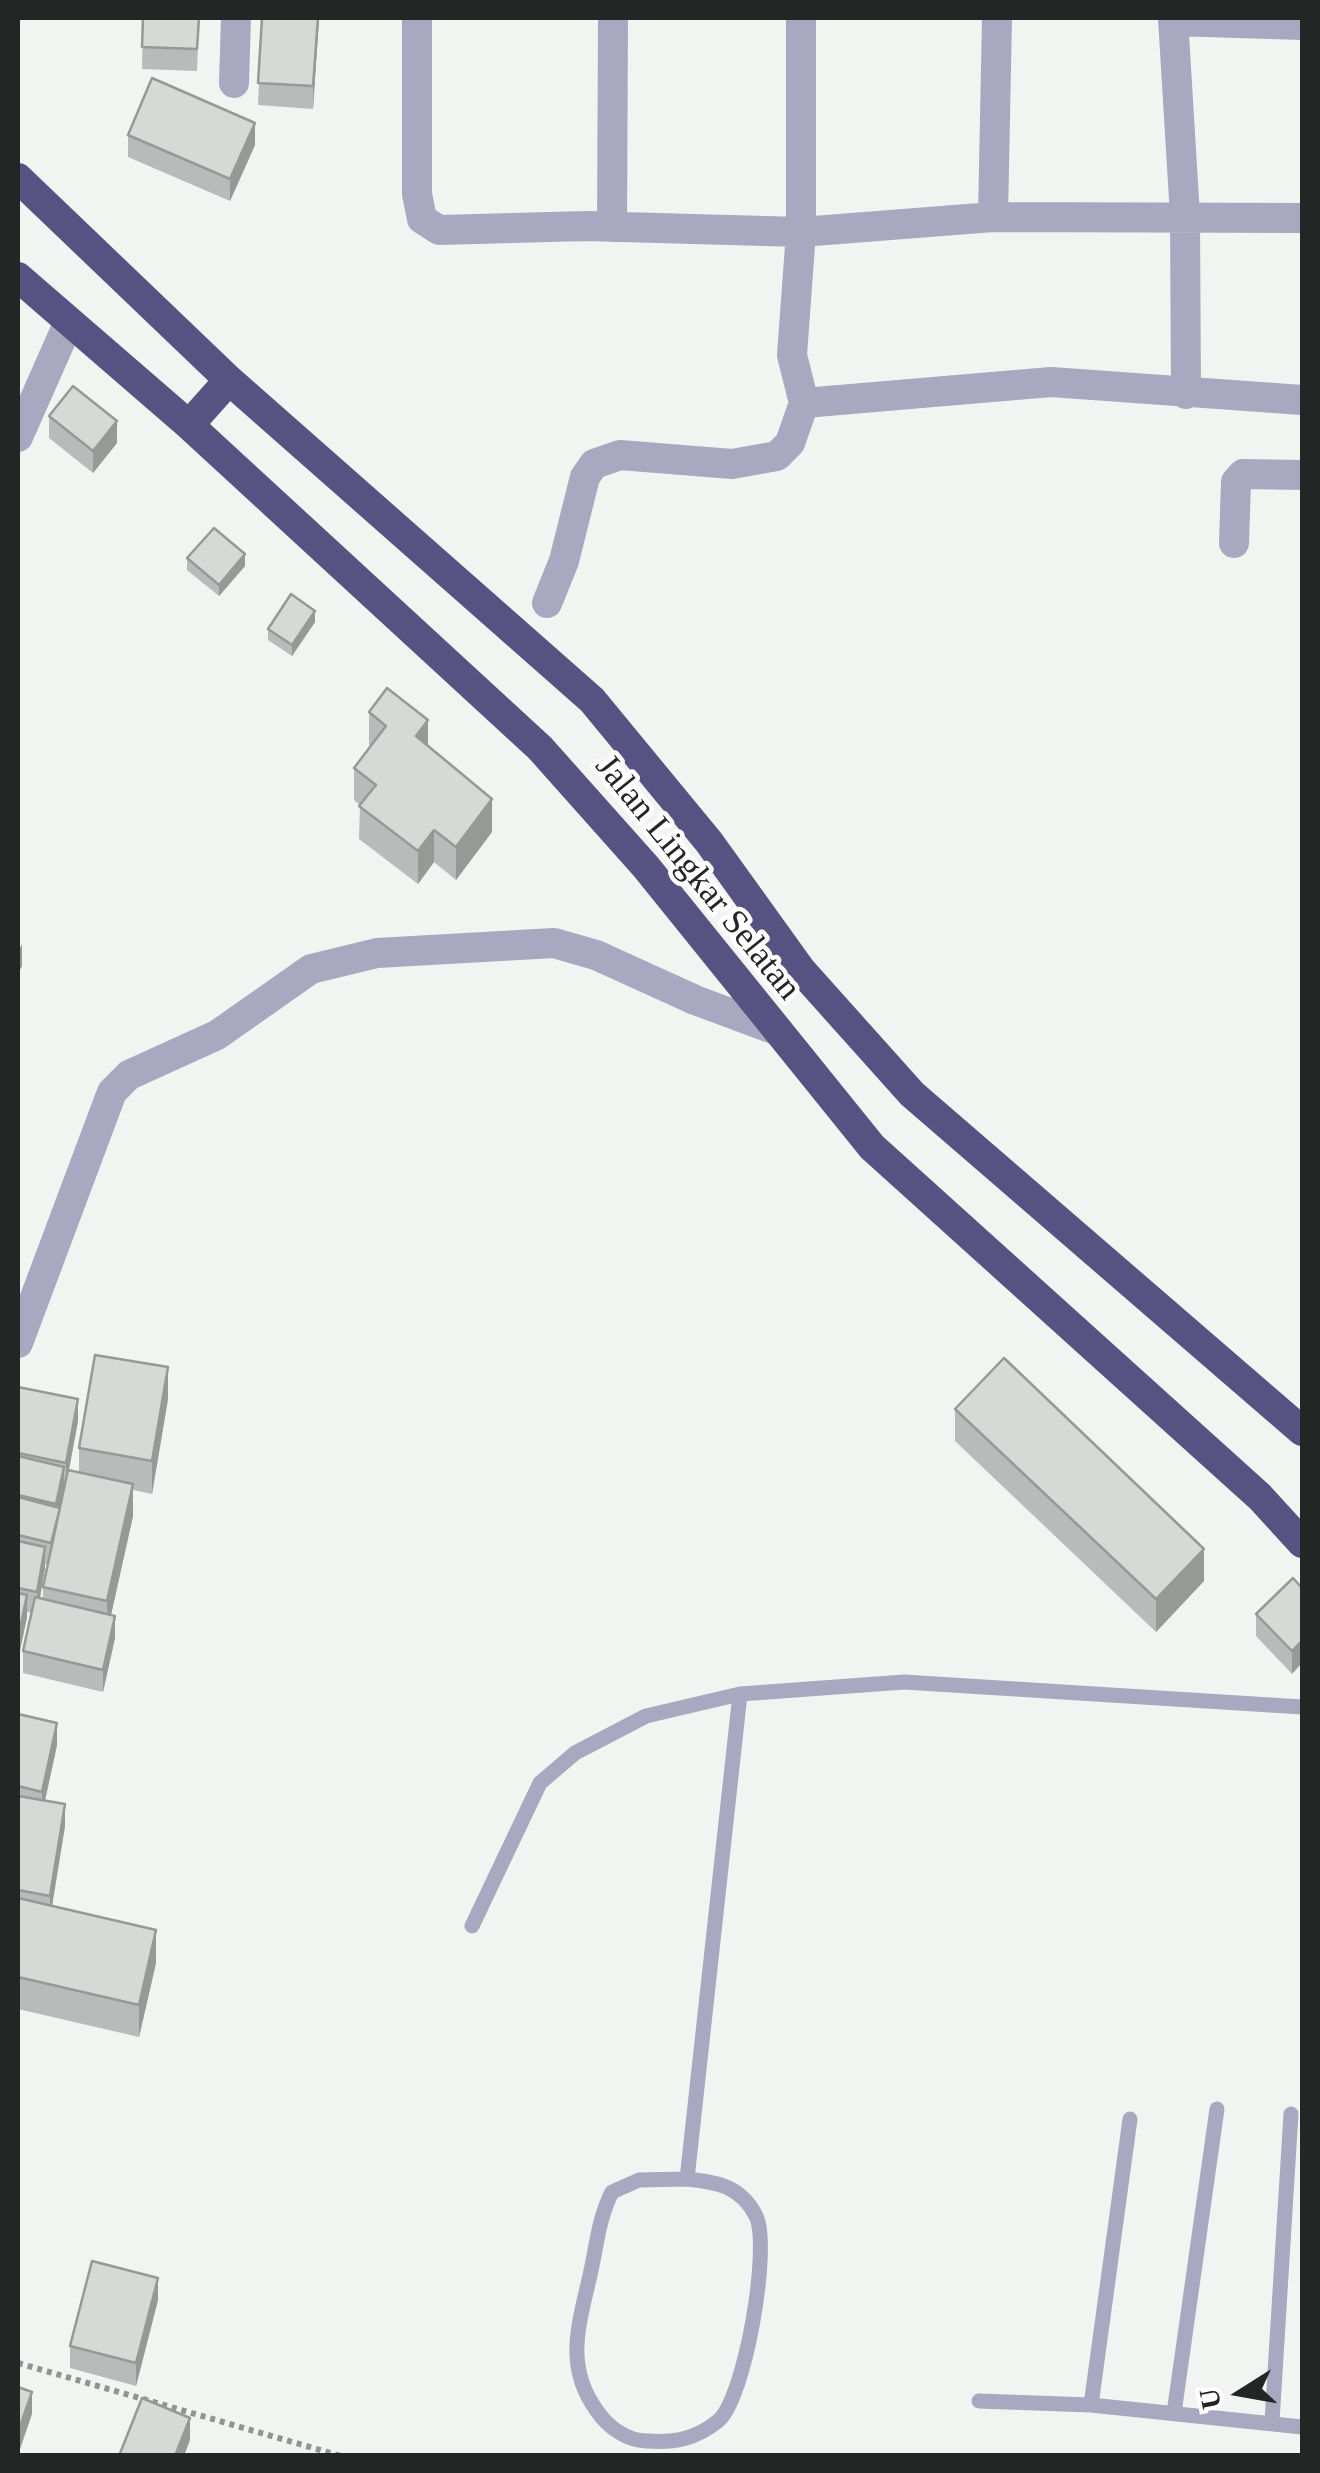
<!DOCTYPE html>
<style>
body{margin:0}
#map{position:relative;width:1320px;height:2473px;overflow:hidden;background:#f1f4f1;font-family:Georgia,serif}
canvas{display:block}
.frame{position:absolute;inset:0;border:20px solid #242625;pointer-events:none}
.north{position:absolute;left:1190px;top:2343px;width:100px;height:100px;-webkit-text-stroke:8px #fff;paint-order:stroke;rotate:259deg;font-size:28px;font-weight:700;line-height:40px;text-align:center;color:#242625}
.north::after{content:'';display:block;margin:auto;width:35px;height:45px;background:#242625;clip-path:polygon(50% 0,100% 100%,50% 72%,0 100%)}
</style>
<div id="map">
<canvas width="1320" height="2473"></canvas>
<div class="frame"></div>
<div class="north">U</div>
</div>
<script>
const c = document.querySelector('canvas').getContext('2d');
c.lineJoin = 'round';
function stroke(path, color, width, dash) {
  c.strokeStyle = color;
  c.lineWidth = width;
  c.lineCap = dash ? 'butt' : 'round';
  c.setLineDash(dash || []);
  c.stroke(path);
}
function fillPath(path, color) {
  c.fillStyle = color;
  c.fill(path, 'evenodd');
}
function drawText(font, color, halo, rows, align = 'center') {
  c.font = font + ' Georgia,serif';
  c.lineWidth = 9;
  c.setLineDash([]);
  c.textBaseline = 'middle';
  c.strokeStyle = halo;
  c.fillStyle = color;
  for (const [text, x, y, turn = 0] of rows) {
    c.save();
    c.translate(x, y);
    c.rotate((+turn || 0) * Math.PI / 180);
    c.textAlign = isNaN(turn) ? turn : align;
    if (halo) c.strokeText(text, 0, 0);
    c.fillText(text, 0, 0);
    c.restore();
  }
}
stroke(new Path2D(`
 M18 2363 341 2456`), '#919492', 6, [5, 5]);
stroke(new Path2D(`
 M472 1926 540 1783 575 1753 646 1716 740 1694 904 1682 1302 1707
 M687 2179C717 2182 741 2186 756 2216 771 2247 745 2399 718 2421 696 2439 674 2443 647 2441 627 2441 608 2427 597 2411 562 2363 581 2319 592 2266 597 2241 600 2215 612 2192L639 2180Z
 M687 2179 740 1694
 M979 2401 1091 2405 1302 2427
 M1091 2405 1130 2119
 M1174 2413 1217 2109
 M1272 2421 1291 2114`), '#a9a8c0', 15);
stroke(new Path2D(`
 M417 18V194L422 219 439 230 587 226 801 232 993 217 1302 218
 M1173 18 1185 216 1186 394
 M1173 21 1302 25
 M234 83 236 18
 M993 217 997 18
 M612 227 613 18
 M804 403 1051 382 1302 400
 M18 437 68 324
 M1234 543 1236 482 1243 474 1302 475
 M547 603 564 561 585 477 594 464 620 455 732 464 777 456 790 443 804 403 792 355 801 232V18
 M18 1343 112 1092 129 1075 217 1035 311 969 377 953 554 943 596 955 695 1000 773 1029`), '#a9a8c0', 30);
stroke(new Path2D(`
 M18 178 229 380 592 700 709 842 801 970 912 1094 1302 1431
 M18 277 189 425 540 748 646 867 872 1147 1260 1497 1302 1543
 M189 425 229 380`), '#565382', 30);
fillPath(new Path2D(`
 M143 18H199L197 71 142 69Z
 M262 18H319L313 109 258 105Z
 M128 135 255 145 230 201 128 157Z
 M49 416 117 443 93 473 49 438Z
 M187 558 245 566 219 596 187 570Z
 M315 622 292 656 268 640V629Z
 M369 712 428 746 492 832 456 880 434 862 418 884 359 839 360 805 354 800V768L371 746 369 745Z
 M18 1387 78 1421 69 1470 79 1472V1448L168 1399 152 1494 133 1490V1516L111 1615 115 1638 103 1692 23 1673V1651L32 1613 27 1612 18 1660ZM45 1564H48L43 1587V1599L40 1598Z
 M955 1409 1204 1581 1156 1632 955 1441Z
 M1293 1578 1292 1674 1256 1636V1614Z
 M18 1717 57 1745 45 1801 65 1826 52 1906 156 1963 139 2037 18 2009Z
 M158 2300 136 2386 70 2368V2346Z`), '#b8bbb9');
fillPath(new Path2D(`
 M318 18H319L313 109V86Z
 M255 123V145L230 201V179Z
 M117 421V443L93 473V451Z
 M245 554V566L219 596V585Z
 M315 611V622L292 656V645Z
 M428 720V752L416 736Z
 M492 799V832L456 880V847Z
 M434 830V862L418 884V851Z
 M22 944V966L18 974V952Z
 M168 1367V1399L152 1494V1461Z
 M78 1399V1421L66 1485V1463Z
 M64 1467V1489L51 1565V1543L56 1525V1504Z
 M133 1484V1516L107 1633V1601Z
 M45 1547V1569L37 1614V1592Z
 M1204 1549V1581L1156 1632V1599Z
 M27 1595V1618L18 1660V1638Z
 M115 1616V1638L103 1692V1670Z
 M1302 1641V1663L1292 1674V1651Z
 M57 1723V1745L42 1814V1792Z
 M65 1804V1826L50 1918V1896Z
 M156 1930V1963L139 2037V2005Z
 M158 2278V2300L136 2386V2363Z
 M32 2392V2414L18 2455V2432Z
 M190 2418V2440L184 2456H175Z`), '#969996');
const building = new Path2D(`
 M143 18H199L197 49 142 47Z
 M262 18H318L313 86 258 83Z
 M152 78 255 123 230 179 128 135Z
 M73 386 117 421 93 451 49 416Z
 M214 528 245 554 219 585 187 558Z
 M291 594 315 611 292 645 268 629Z
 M387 688 428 720 416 736 492 799 456 847 434 830 418 851 359 806 376 785 354 768 386 726 369 712Z
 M95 1355 168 1367 152 1461 79 1448Z
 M1004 1358 1204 1549 1156 1599 955 1409Z
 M18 1387 78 1399 66 1463 18 1453Z
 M18 1456 64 1467 56 1504 18 1495Z
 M68 1470 133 1484 107 1601 43 1587Z
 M18 1497 60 1508 51 1543 18 1535Z
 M18 1541 45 1547 37 1592 18 1588Z
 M1293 1578 1302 1588V1641L1292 1651 1256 1614Z
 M18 1593 27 1595 18 1638Z
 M35 1597 115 1616 103 1670 23 1651Z
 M18 1714 57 1723 42 1792 18 1786Z
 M18 1796 65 1804 50 1896 18 1890Z
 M18 1898 156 1930 139 2005 18 1977Z
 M92 2261 158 2278 136 2363 70 2346Z
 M18 2387 32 2392 18 2432Z
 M142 2398 190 2418 175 2456H119Z`);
fillPath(building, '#d6dad7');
stroke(building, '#969996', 2.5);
drawText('35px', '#242625', '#fff', [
 ["Jalan Lingkar Selatan",697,878,51]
]);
</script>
